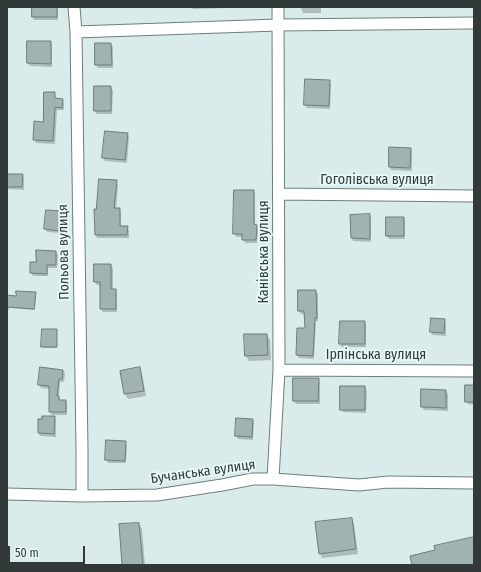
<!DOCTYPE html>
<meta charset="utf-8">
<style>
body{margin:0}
#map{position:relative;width:481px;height:572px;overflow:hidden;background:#d9ebeb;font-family:"Fira Sans Condensed",sans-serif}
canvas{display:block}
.frame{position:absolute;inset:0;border:8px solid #323a39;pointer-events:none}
.scale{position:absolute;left:8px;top:546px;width:77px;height:18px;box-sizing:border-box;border:2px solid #323a39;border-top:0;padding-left:5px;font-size:12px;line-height:14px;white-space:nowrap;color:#323a39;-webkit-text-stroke:3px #e7f9f8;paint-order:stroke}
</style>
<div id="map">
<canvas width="481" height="572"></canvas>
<div class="frame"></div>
<div class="scale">50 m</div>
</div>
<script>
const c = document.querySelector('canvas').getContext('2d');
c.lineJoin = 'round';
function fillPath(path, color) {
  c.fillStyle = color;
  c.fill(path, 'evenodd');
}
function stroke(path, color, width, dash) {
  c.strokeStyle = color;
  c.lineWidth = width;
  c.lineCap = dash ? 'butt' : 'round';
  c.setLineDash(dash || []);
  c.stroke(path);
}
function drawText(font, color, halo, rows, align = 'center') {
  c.font = font + ' "Fira Sans Condensed",sans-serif';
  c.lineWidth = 3.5;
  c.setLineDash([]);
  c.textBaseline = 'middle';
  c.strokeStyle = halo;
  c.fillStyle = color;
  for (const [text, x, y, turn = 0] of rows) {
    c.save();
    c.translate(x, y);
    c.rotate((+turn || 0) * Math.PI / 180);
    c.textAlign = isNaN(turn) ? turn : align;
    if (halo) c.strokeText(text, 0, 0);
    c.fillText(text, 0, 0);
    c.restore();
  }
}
fillPath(new Path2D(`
 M33 7H58V20H34L33 17Z
 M97 7H115V8Z
 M192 7H259L193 9Z
 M301 7H321V13H303Z
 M28 42H51L52 45V67L30 66 28 63Z
 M111 44 113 47V68H98L96 65Z
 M329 81 331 84 330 109 307 108 305 105Z
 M111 87 113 91 112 114H97L95 111Z
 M54 93 56 99 62 100 64 103V110H57L55 144 36 143 34 139 44 123Z
 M106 132 127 134 129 137 127 163 105 161 103 158Z
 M411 149 412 152V171L391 170 390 167Z
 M7 175H22L24 178V190L7 189Z
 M116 181 118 185 116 209H119L121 213V227H127L129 231V238H97L96 235 97 210Z
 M253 191 255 194V225L258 229 257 243H245L243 237H236L234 233Z
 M61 212 63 215 61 233 47 232 45 229Z
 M369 215 371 219V242L353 241 352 238 351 216Z
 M404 218 405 221V239H389L387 236Z
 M56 252 58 255 57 268H48V276H33L31 273 37 263Z
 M111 265 113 269V290H115L117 293V312H103L101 309V285H97L95 282Z
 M299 291H316L318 294V321H316L314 359 299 358 297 355 306 329 305 314H301L299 311Z
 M35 293 36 295 35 310 9 308V310H7V296L17 297Z
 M444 320 446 323V336L432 335 431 332Z
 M364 322 366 325V347H342L340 344Z
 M57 330V348H43L42 347Z
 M267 335 270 340 271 360 249 361 246 356Z
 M139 368 142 373 146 396 128 399 125 394 121 371Z
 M63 370 65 374 64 382H60L59 398 61 401H66L67 404V415H52L50 412V389L41 388 39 384Z
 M318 379 320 382V404H296L294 401Z
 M474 386V405L468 404 466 401Z
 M365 387 367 391 366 413 343 412 341 409Z
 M422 390 446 391 448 394V411L424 410 422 407Z
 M55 417 56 420V437L40 436 39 433Z
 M237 419 252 420 254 423 253 440 238 439 236 436Z
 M125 442 127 445 126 463H108L106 460Z
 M352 519 354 524 358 554 322 558 320 553Z
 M139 524 142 529 145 565H123Z`), '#0003');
const building = new Path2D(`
 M32 7H57V17H32Z
 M27 41H51V64L27 63Z
 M95 43H111L112 65H95Z
 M305 79 330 80 329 106 304 105Z
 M94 86H111V111H94Z
 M44 92H55V98L63 99 62 108 55 107 53 141 33 140 34 121 43 122Z
 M105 131 128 133 125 160 102 158Z
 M389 147 411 148 410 168 389 167Z
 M7 174H23L22 187H7Z
 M99 179 117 180 114 208H120V226H128L127 235H95L94 209H96Z
 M234 190H254V224L257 225 256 240H242V234H233Z
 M46 210 61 211 60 231 44 229Z
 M370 214V239L351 238 350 215Z
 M386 217H404V236H386Z
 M36 250 56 251V265H47V274L30 273V262H36Z
 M94 264H111V289H116V309H100V282H94Z
 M298 290H316L317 318H315L313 356 296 355 297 328H305L304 311H298Z
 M16 291 36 292 34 309 7 307V295L16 296Z
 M431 318 445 319 444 333 430 332Z
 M340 321H365V344H339Z
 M42 329H57V347H41Z
 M244 334H267L268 355 245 356Z
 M40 367 63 370 62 379H59L57 396H59V400H66V412H49V386L38 385Z
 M140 367 144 391 124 394 120 371Z
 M293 378H319L318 401H293Z
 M465 385H474V402H465Z
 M340 386H365V410H340Z
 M421 389 446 390V408L421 407Z
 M42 416H55L54 434 38 433V419H42Z
 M236 418 253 419 252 437 235 436Z
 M106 440 126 441 125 461 105 460Z
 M352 518 356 549 319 554 315 522Z
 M139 523 143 565H122L119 524Z
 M474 537V565H412L410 556 435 550 434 546Z`);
fillPath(building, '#a0b2b1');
stroke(building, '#6d7d7d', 1);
const minor = new Path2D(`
 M74 7 76 32 82 450V496
 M76 32 278 25 474 23
 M279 194 474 196
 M279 370 474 371
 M273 479 279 370 278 7
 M7 494 82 496 157 495 222 485 253 479H273L359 485 388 482 474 483`);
stroke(minor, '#6d7e7d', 13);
stroke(minor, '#fff', 11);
drawText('14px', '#323a39', '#e7f9f8', [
 ["Гоголівська вулиця",377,180],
 ["Польова вулиця",64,252,-91],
 ["Канівська вулиця",264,252,-90],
 ["Ірпінська вулиця",376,355],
 ["Бучанська вулиця",203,472,-8]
]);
</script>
